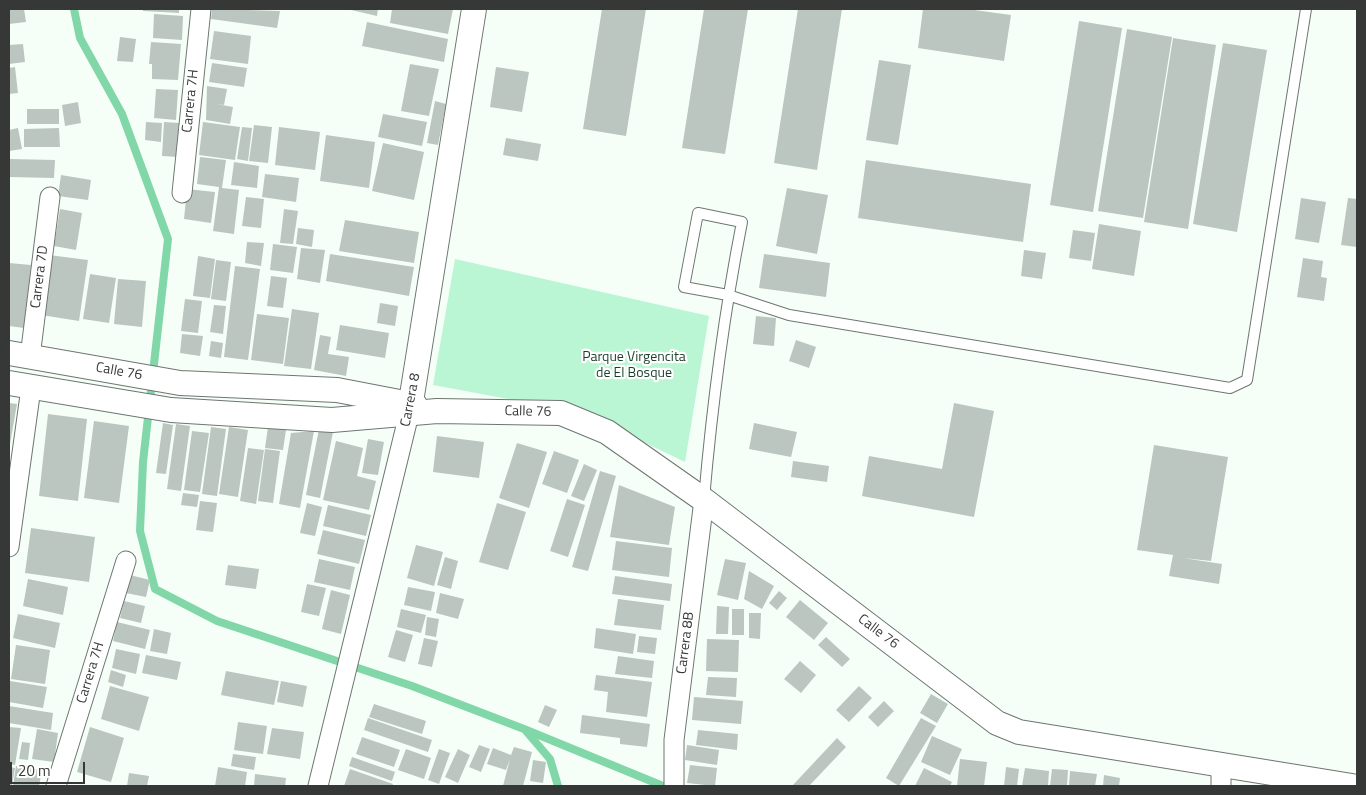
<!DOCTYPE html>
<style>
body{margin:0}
#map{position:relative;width:1366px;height:795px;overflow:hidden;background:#f5fff8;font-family:"Titillium Web",sans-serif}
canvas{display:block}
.frame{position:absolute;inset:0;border:10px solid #353836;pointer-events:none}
.scale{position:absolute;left:10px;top:762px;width:75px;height:22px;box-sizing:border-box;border:2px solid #353836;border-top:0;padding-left:6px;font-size:15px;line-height:18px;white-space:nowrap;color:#353836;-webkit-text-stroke:4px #fff;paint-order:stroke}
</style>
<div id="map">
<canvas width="1366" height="795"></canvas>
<div class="frame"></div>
<div class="scale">20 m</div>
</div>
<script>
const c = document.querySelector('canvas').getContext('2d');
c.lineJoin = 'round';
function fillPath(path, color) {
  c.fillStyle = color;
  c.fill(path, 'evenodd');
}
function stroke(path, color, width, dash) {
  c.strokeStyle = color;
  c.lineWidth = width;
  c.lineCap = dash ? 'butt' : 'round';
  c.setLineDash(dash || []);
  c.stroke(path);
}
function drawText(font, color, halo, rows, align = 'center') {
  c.font = font + ' "Titillium Web",sans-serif';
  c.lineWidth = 4.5;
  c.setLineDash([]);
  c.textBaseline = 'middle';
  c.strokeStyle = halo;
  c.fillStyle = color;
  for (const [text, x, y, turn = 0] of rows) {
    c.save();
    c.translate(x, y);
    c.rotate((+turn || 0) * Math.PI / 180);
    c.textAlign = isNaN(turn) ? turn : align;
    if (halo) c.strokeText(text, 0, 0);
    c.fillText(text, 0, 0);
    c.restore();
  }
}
fillPath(new Path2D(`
 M455 259 709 316 685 462 612 427 562 409 433 385Z`), '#bbf6d4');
stroke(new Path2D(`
 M74 9 80 38 122 114 168 239 143 462 140 531 155 589 217 621 412 686 524 729 663 786
 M526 731 550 759 558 786`), '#82d7a9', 8);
fillPath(new Path2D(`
 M9 9H24L26 22 9 24Z
 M143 9H179V13L143 11Z
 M212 9 280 11 277 28 211 19Z
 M347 9H378L377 16Z
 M392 9H453L448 34 390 23Z
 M602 9H646L626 136 583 129Z
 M704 9H748L725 154 682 148Z
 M798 9H842L817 170 774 163Z
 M923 9H967L1011 15 1004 61 918 48Z
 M154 14 183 16 182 40 153 38Z
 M1079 21 1122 28 1093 212 1050 205Z
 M367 22 448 39 444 62 362 46Z
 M1127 29 1172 37 1143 218 1098 211Z
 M214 31 251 36 248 64 210 59Z
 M120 37 136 39 133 62 117 61Z
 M1173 38 1216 45 1188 229 1144 222Z
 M151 42 181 44 178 80 152 79V64H149Z
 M1223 43 1267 50 1237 232 1193 224Z
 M23 44 25 62 9 64V45Z
 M879 60 911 65 898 145 866 140Z
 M212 63 247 68 244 87 209 82Z
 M410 64 439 69 429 116 401 111Z
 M15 67 18 93 9 94V68Z
 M496 67 529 72 522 112 490 107Z
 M207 86 227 89 224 105 216 104 233 107 230 124 206 120Z
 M156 89 178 90 176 120 154 118Z
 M435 101 446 104 438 145 427 143Z
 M78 102 81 123 65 126 62 105Z
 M27 109H59V124H27Z
 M383 114 427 122 422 146 378 137Z
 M146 122 162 123 161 142 145 140Z
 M164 122 180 123 178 157 162 156Z
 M203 122 240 127 235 160 199 155Z
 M254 125 272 127 268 163 249 161Z
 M242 127 252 128 248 161 237 159Z
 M279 127 320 132 315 170 275 165Z
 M18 128 22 149 9 151V130Z
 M59 128 60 147H24V129Z
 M326 135 375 142 369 188 320 181Z
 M506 138 541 144 538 161 503 155Z
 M383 143 424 152 414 200 372 191Z
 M200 157 226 160 222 188 239 190 234 234 213 231 219 187 197 184Z
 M9 159 55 160 54 178 9 177Z
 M866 160 1031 184 1023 242 858 218Z
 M234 162 259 166 257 188 231 185Z
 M265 174 299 178 296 202 262 197Z
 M61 175 91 180 88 200 58 196Z
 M787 188 828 195 817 254 776 246Z
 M187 189 215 192 211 223 184 219Z
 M246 197 264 199 261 228 242 226Z
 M1301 198 1326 202 1319 243 1295 239Z
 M1348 198 1357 199V247L1341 245Z
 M60 209 82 213 76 250 54 246Z
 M284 209 298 211 293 244 280 243Z
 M345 220 419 232 414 263 339 251Z
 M1099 224 1141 231 1134 276 1092 269Z
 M298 228 314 230 312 247 296 244Z
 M1073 230 1095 233 1091 261 1069 258Z
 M247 242 264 243 261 266 245 263Z
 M273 244 297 247 293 273 270 270Z
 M301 248 325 250 320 283 297 279Z
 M1024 250 1046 253 1042 279 1021 276Z
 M330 254 414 267 409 296 326 281Z
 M764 254 830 263 826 297 759 288Z
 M49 255 88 260 79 321 41 315Z
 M198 256 215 259 210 298 193 296Z
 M1303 258 1323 261 1321 277 1327 278 1324 301 1297 297Z
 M216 260 231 262 226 301 211 299Z
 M9 263 31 265 24 328 9 326Z
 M235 266 260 269 248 360 224 357Z
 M90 274 116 278 109 323 83 319Z
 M271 276 287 278 283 308 267 306Z
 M118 279 146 281 142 327 114 324Z
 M185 299 202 301 198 333 181 331Z
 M380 303 398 306 395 326 377 323Z
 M214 305 226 306 223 334 210 332Z
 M292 309 319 313 311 369 284 366Z
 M257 314 289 318 283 364 251 360Z
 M756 316 776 318 774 346 753 344Z
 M340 325 389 333 385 358 336 350Z
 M182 334 203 336 200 356 180 353Z
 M320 335 331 337 328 354 349 357 346 376 314 370Z
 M796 340 816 347 809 368 789 361Z
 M211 341 223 343 221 358 209 356Z
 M9 403 17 404 10 444H9Z
 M954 403 994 411 974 517 862 496 869 456 942 469Z
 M48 414 87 419 78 501 39 496Z
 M94 421 129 426 119 503 84 498Z
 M163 423 173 425 166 474 156 473Z
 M754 423 797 432 791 457 749 449Z
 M176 424 190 426 181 491 167 489Z
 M211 427 226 429 217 496 202 494Z
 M229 427 248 430 238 497 219 494Z
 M268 427 286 430 283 450 265 448Z
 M319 429 333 432 320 498 306 495Z
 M192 431 209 433 200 492 184 490Z
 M314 431 300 508 279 504 291 433Z
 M437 436 484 442 479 478 433 472Z
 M368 439 384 442 378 475 362 473Z
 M336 441 363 448 357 476 376 481 369 510 323 500Z
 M517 443 547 452 529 508 499 498Z
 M1154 445 1228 457 1211 561 1183 558 1222 564 1219 584 1169 576 1173 555 1137 550Z
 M248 448 264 450 256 504 240 501Z
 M265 449 280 451 273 503 258 501Z
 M554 451 579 460 567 493 542 484Z
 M793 461 829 466 827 482 791 477Z
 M584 464 597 470 584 501 571 496Z
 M600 471 616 476 588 571 572 567Z
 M619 485 675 507 669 545 610 537Z
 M183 493 199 495 197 507 181 505Z
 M567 499 585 505 568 557 550 551Z
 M200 501 217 503 213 532 196 530Z
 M307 503 322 507 315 536 300 533Z
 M497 503 526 512 508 570 479 562Z
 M328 505 371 515 366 536 323 526Z
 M31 528 95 537 89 582 25 573Z
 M323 530 365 540 359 564 317 554Z
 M616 541 672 548 669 577 612 570Z
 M416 545 443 552 434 586 407 578Z
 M445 557 458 561 451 589 437 585Z
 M319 559 355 567 350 590 314 582Z
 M725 559 746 563 738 600 717 595Z
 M228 565 259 569 256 589 225 585Z
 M749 571 774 586 762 609 744 599Z
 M130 575 150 580 146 597 126 593Z
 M615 576 672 584 670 601 612 594Z
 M28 579 68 587 63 615 23 606Z
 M307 584 326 588 319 616 301 612Z
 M408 587 435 592 431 611 404 605Z
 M331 590 350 595 341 634 322 629Z
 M779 591 787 598 777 610 769 603Z
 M440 593 464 599 458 619 436 613Z
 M618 599 664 605 661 630 614 625Z
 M800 600 828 623 814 640 786 617Z
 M124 601 145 606 141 623 120 618Z
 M717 606 729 607 728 634H716Z
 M401 609 426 615 421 633 397 627Z
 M732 609H744V635H732Z
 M749 613H761L760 639 749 638Z
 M18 614 60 623 55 648 13 638Z
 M427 617 439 619 436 637 425 635Z
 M117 622 150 630 145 649 113 641Z
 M596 628 636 634 633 654 594 648Z
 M154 629 171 633 167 654 150 651Z
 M396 630 413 635 405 662 388 657Z
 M639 636 657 638 655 654 637 652Z
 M826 637 850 659 842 667 818 645Z
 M424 638 438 641 432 667 418 664Z
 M707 639 739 640 738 672 706 671Z
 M16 645 50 650 45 684 11 679Z
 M116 649 140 654 136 674 112 668Z
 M146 655 181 662 177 680 142 673Z
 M618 656 654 661 652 678 615 674Z
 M800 661 816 675 801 693 784 679Z
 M111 670 126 675 123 687 108 682Z
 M226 671 279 681 274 705 221 695Z
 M596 675 652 682 647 717 606 712 608 692 594 690Z
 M708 677 737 678 736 697 706 695Z
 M10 681 47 687 43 708 9 702Z
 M281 681 307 686 303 707 277 702Z
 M110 686 149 697 139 731 101 719Z
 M859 686 872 698 849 722 836 710Z
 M931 694 948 704 937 723 920 713Z
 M694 697 743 701 741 724 692 720Z
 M884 701 894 711 878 727 868 717Z
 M374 704 426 721 422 734 369 717Z
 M545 705 557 710 549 727 538 722Z
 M9 706 53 713 51 730 9 723Z
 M582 715 650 724 647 747 620 744V738L580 733Z
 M368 718 432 740 428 752 364 730Z
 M921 718 936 726 899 786 886 778Z
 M238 722 267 726 263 754 234 750Z
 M9 727 21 728 15 765 9 764Z
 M90 727 124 738 111 782 77 772Z
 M272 728 304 732 300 759 267 754Z
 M37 729 58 733 54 762 32 759Z
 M698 730 738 734 737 750 696 745Z
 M932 736 962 749 950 775 921 762Z
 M362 737 400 750 394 767 356 754Z
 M837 738 846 747 809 786H792Z
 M22 742 30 743 28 760 19 759Z
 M479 745 490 749 481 772 469 767Z
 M687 745 719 750 717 765 685 760Z
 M514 747 532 752 523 786H503L510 759 506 770 487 764 493 748 511 755Z
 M406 749 431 758 424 779 398 770Z
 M439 749 450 753 439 784 428 780Z
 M458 749 470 755 458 783 445 777Z
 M233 754 256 757 254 770 231 766Z
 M352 757 395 772 392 781 349 766Z
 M960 759 987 762 984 786H957Z
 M533 760 546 762 543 783 530 781Z
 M690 765 717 768 715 786 687 783Z
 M16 766 42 770 39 786H13Z
 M9 767 15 768 12 786H9Z
 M218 767 247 772 245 786H215Z
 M1006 767 1019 769 1017 786H1004Z
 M924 768 952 782 950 786H915Z
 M1025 768 1049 771 1048 786H1022Z
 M350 769 393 784 392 786H344Z
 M1052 769 1068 770 1067 786H1050Z
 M1070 771 1097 774 1095 786H1069Z
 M129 773 149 776 147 786H127Z
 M255 774 286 778 285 786H254Z
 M1104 775 1120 778 1119 786H1103Z`), '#bcc6c0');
const service = new Path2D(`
 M704 499C712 406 724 314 742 222L698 213 684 287 728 295 789 315 1230 388 1247 380 1306 9`);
const minor = new Path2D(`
 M182 193 201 9
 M30 357 50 197
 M9 547 31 388
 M56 786 126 561
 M318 786 409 414
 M674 786V740L704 500
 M1221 786V765`);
const tertiary = new Path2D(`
 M9 353 180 383 337 390 415 405
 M9 383 171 410 332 420 437 411 561 413 607 432 704 500 997 723 1019 732 1352 786
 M409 414 474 9`);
stroke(service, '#6e7671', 12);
stroke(minor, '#6e7671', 21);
stroke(tertiary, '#6e7671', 26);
stroke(service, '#fff', 10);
stroke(minor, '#fff', 19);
stroke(tertiary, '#fff', 24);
drawText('14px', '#353836', '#fff', [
 ["Carrera 7H",191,101,-84],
 ["Carrera 7D",40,277,-83],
 ["Calle 76",119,372,10],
 ["Carrera 8",411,400,-79],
 ["Calle 76",528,412,1],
 ["Calle 76",878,632,37],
 ["Carrera 8B",686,643,-83],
 ["Carrera 7H",91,673,-73]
]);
drawText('14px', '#1a3f2c', '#fff', [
 ["Parque Virgencita",634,358],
 ["de El Bosque",634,374]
]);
</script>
